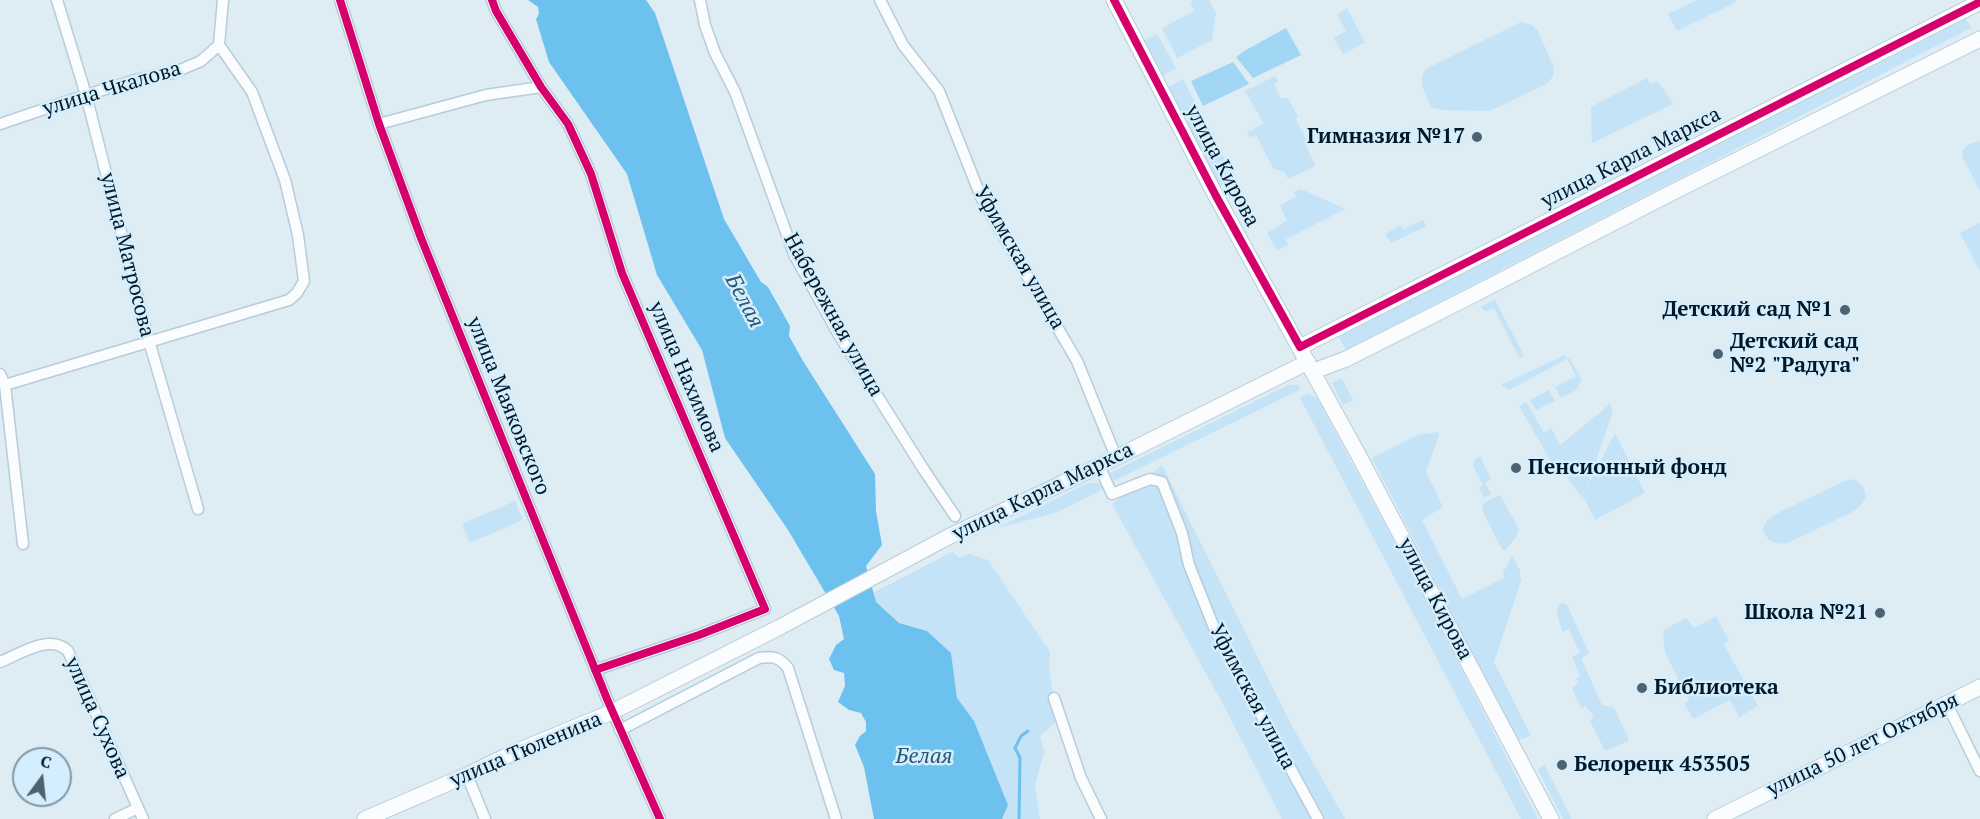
<!DOCTYPE html>
<meta charset="utf-8">
<style>
body{margin:0}
#map{position:relative;width:1980px;height:819px;overflow:hidden;background:#deecf4;font-family:"PT Serif",serif}
canvas{display:block}
.north{position:absolute;left:12px;top:747px;width:60px;height:60px;box-sizing:border-box;background:#d4eefe;border:2px solid #7f98a8;border-radius:50%;rotate:15deg;font-size:16px;font-weight:700;line-height:24px;text-align:center;color:#001827}
.north::after{content:'';display:block;margin:auto;width:21px;height:27px;background:#4e626f;clip-path:polygon(50% 0,100% 100%,50% 72%,0 100%)}
</style>
<div id="map">
<canvas width="1980" height="819"></canvas>
<div class="north">С</div>
</div>
<script>
const c = document.querySelector('canvas').getContext('2d');
c.lineJoin = 'round';
function fillPath(path, color) {
  c.fillStyle = color;
  c.fill(path, 'evenodd');
}
function stroke(path, color, width, dash) {
  c.strokeStyle = color;
  c.lineWidth = width;
  c.lineCap = dash ? 'butt' : 'round';
  c.setLineDash(dash || []);
  c.stroke(path);
}
function drawText(font, color, halo, rows, align = 'center') {
  c.font = font + ' "PT Serif",serif';
  c.lineWidth = 5;
  c.setLineDash([]);
  c.textBaseline = 'middle';
  c.strokeStyle = halo;
  c.fillStyle = color;
  for (const [text, x, y, turn = 0] of rows) {
    c.save();
    c.translate(x, y);
    c.rotate((+turn || 0) * Math.PI / 180);
    c.textAlign = isNaN(turn) ? turn : align;
    if (halo) c.strokeText(text, 0, 0);
    c.fillText(text, 0, 0);
    c.restore();
  }
}
fillPath(new Path2D(`
 M1193 0H1209L1216 13 1212 40 1177 58 1162 28 1194 11 1190 2Z
 M1697 0H1735L1736 2 1677 31 1668 14Z
 M1347 8 1365 43 1343 54 1334 38 1346 31 1337 14Z
 M1965 16 1971 28 1346 350 1338 335Z
 M1521 22 1532 25 1538 31 1554 68 1553 76 1548 83 1490 111 1442 110 1432 108C1427 96 1416 81 1426 69Z
 M1157 34 1176 68 1162 76 1143 41Z
 M1275 76 1278 81 1274 85 1281 98H1288L1298 117 1296 119 1309 145 1306 146 1316 166 1288 179 1285 173 1273 168 1256 135 1250 138 1247 132 1264 124 1245 91Z
 M1647 78 1650 84 1658 81 1673 104 1592 143 1591 107Z
 M1183 79 1198 109 1182 118 1166 88Z
 M1201 114 1237 182 1225 187 1218 184 1184 121Z
 M1980 141V191L1963 158 1962 150 1970 144Z
 M1301 189 1345 209 1286 239 1288 245 1277 250 1267 233 1287 221 1280 205 1296 197 1294 192Z
 M1423 220 1426 226 1391 243 1385 234 1401 225 1403 229Z
 M1980 223V271L1960 233Z
 M1495 300 1524 356 1519 358 1494 308 1486 311 1480 307Z
 M1565 355 1567 359 1569 358 1582 379 1576 390 1561 398 1555 387 1576 376 1567 359 1509 390 1501 385Z
 M1342 378 1353 400 1343 405 1332 383Z
 M1288 385H1298L1301 389 1114 481 1110 473Z
 M1549 390 1555 401 1536 410 1530 400Z
 M1307 394 1317 398 1439 625 1538 819H1521L1300 398Z
 M1526 402 1544 433 1551 428 1560 445 1610 404 1613 411 1587 487 1615 433 1645 493 1595 520 1583 496 1582 498 1564 472 1559 475 1519 406Z
 M1440 432 1426 472 1443 507 1422 520 1462 599 1504 578 1503 573 1512 556 1520 570V577L1522 578 1494 662 1531 736 1517 740 1372 458 1418 435Z
 M1480 456 1491 479 1485 483 1491 494 1484 498 1479 487 1483 485 1473 466 1475 459Z
 M1162 465 1292 726 1345 819H1282L1223 704 1112 504Z
 M1853 479C1869 488 1870 500 1854 511L1788 543C1775 545 1767 542 1763 529L1767 520 1776 514 1842 482Z
 M1088 483H1098L1103 489 1058 512 995 529Z
 M1500 495 1519 529 1516 537 1505 551 1501 548 1482 510 1484 503Z
 M515 501 523 520 470 543 462 524Z
 M952 552 960 558 969 554 988 560 1050 652 1049 666 1056 722 1040 736 1044 752 1035 786 1040 819H1002L1008 805 974 721 957 698 951 653 927 631 899 623 876 602 873 593Z
 M1563 603 1567 605 1589 653 1581 658 1602 705 1614 708 1628 737V741L1605 751 1590 721 1594 717 1586 706 1581 708 1572 688 1578 683 1576 678 1580 676 1572 657 1580 653 1569 629 1562 632 1557 613 1558 605Z
 M1716 616 1729 641 1724 645 1758 706 1739 717 1730 700 1693 719 1684 703 1689 700 1665 653 1663 630 1686 618 1694 628Z
 M1544 764 1570 816 1571 819H1563L1538 770Z`), '#c4e3f7');
fillPath(new Path2D(`
 M1286 28 1301 55 1253 78 1236 57 1244 51Z
 M1233 62 1249 84 1203 106 1191 81Z`), '#a2d6f5');
fillPath(new Path2D(`
 M528 0H646L655 13 724 219 761 282 768 287 790 326 789 336 803 361 875 474 876 511 882 545 866 566 876 602 899 623 927 631 951 653 957 698 974 721 1008 805 1002 819H874L864 767 855 745 860 736 866 731V722L861 713 849 710 838 702 845 686 844 673 834 670 829 659 836 645 844 639 839 616 788 530 725 438 702 350 657 275 627 174 549 62 536 19 539 14 538 7Z`), '#6dc1ee');
stroke(new Path2D(`
 M1019 819 1020 758 1015 748 1021 736 1028 731`), '#6dc1ee', 3);
const street = new Path2D(`
 M57 0 86 95 149 341 198 509
 M340 0 379 124 421 238 607 699 660 819
 M492 0 496 11 541 87 568 124 591 174 622 273 765 609 699 635 595 670
 M700 0 705 25 715 53 735 92 794 254 839 335 924 470 955 516
 M880 0 903 45 939 91 981 197 1077 361 1116 457
 M0 124 86 95 139 79 173 73 201 61 219 45
 M379 124 486 95 541 87
 M0 374 5 385 23 544
 M5 385 289 300 297 293 304 281 298 235 285 180 252 92 219 45 223 0
 M1099 466 1112 494 1150 479 1162 482 1182 533 1189 565 1215 630 1318 819
 M0 662C20 654 50 633 68 651L143 819
 M1054 698 1081 778 1101 819
 M1947 704 1980 771
 M620 730 759 658C773 656 779 657 788 668L836 819
 M467 775 485 819
 M115 819 138 808`);
const secondary = new Path2D(`
 M1114 0 1216 196 1359 456 1551 819
 M1300 347 1980 2
 M1314 371 1346 359 1467 298 1675 191 1980 39
 M365 819 467 775 515 752 612 712 780 627 950 536 1099 466 1308 362
 M1715 819 1980 687`);
stroke(street, '#b8ccd8', 13);
stroke(secondary, '#b8ccd8', 17);
stroke(street, '#fafcfd', 10);
stroke(secondary, '#fafcfd', 15);
stroke(new Path2D(`
 M340 0 379 124 421 238 607 699 660 819
 M492 0 496 11 541 87 568 124 591 174 622 273 765 609 699 635 595 670
 M1114 0 1216 196 1300 347 1980 2`), '#d6006c', 8);
for (const [x, y, r, color] of [
 [1477,137,6,"#4e626f"],
 [1845,310,6,"#4e626f"],
 [1718,354,6,"#4e626f"],
 [1516,468,6,"#4e626f"],
 [1880,613,6,"#4e626f"],
 [1642,688,6,"#4e626f"],
 [1562,765,6,"#4e626f"]
]) {
  const dot = new Path2D();
  dot.arc(x, y, r, 0, 2 * Math.PI);
  c.fillStyle = color;
  c.fill(dot);
  stroke(dot, '#d4eefe', 2);
}
drawText('21px', '#001827', '#d4eefe', [
 ["улица Чкалова",112,89,-17],
 ["улица Карла Маркса",1631,158,-27],
 ["улица Кирова",1222,166,62],
 ["улица Матросова",127,255,76],
 ["Уфимская улица",1019,258,60],
 ["Набережная улица",833,315,61],
 ["улица Нахимова",686,377,67],
 ["улица Маяковского",508,406,68],
 ["улица Карла Маркса",1043,492,-26],
 ["улица Кирова",1435,599,62],
 ["Уфимская улица",1252,697,62],
 ["улица Сухова",97,718,66],
 ["улица 50 лет Октября",1863,745,-26],
 ["улица Тюленина",526,750,-23]
]);
drawText('bold 21px', '#001827', '#d4eefe', [
 ["Гимназия №17",1465,137,"right"],
 ["Детский сад №1",1833,310,"right"],
 ["Детский сад",1730,342],
 ["№2 \"Радуга\"",1730,366],
 ["Пенсионный фонд",1528,468],
 ["Школа №21",1868,613,"right"],
 ["Библиотека",1654,688],
 ["Белорецк 453505",1574,765]
], 'left');
drawText('italic 22px', '#2a5771', '#d4eefe', [
 ["Белая",744,301,62],
 ["Белая",924,757]
]);
</script>
